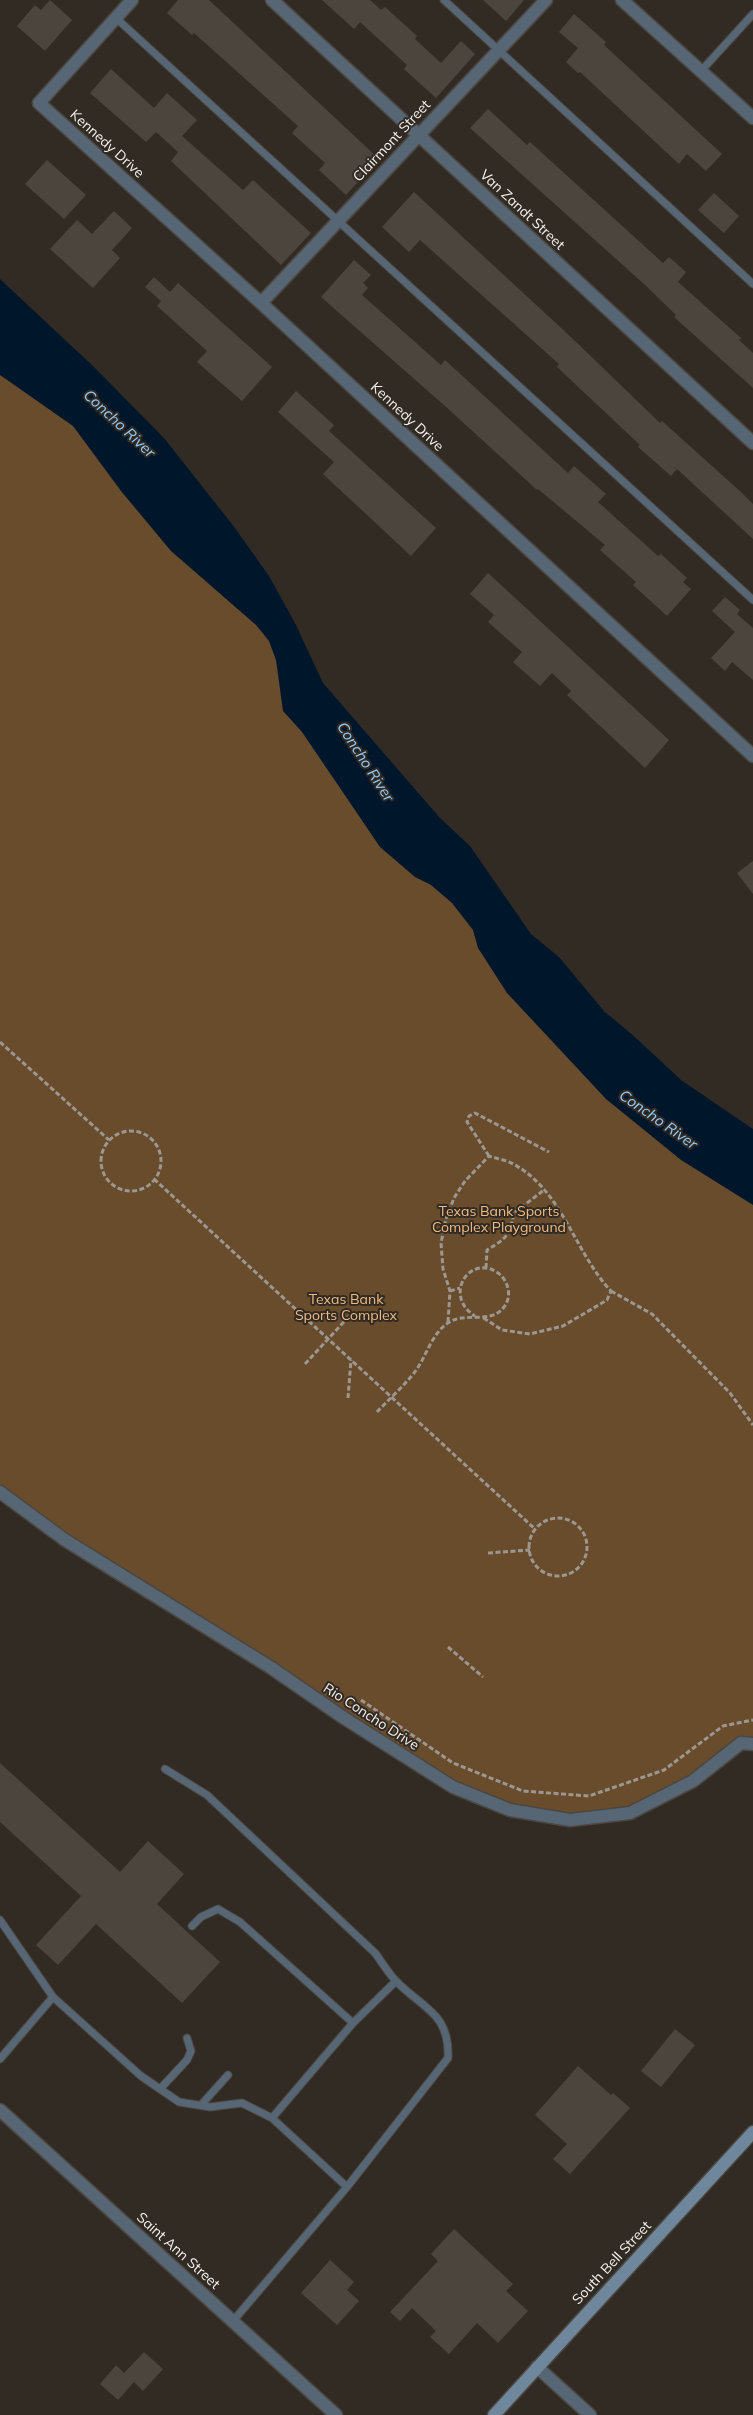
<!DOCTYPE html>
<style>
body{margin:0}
canvas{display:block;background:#312b24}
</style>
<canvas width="753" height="2415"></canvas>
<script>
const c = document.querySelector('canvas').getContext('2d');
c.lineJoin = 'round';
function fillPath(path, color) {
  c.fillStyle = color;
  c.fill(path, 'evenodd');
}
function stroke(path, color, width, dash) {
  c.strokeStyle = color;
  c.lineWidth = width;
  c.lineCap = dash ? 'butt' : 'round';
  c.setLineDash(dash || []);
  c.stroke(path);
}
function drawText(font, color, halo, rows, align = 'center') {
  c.font = font + ' Mulish,sans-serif';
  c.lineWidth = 4;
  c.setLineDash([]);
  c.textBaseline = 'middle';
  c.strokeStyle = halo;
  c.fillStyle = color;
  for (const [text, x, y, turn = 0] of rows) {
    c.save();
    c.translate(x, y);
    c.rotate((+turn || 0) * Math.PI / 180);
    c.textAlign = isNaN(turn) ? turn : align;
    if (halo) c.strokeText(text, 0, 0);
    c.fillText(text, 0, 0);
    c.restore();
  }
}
fillPath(new Path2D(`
 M0 316 151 451 377 784 753 1185V1744L741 1743 693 1781 630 1813 570 1820 510 1810 453 1787 0 1492Z`), '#694c2c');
fillPath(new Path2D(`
 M0 279 94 367 164 438 235 528 269 576 296 625 323 683 440 818 470 846 531 934 559 957 604 1011 635 1037 681 1080 753 1129V1205L681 1160 606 1099 507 993 478 948 473 930 452 903 431 885 415 877 380 847 302 732 283 711 276 660 269 641 256 625 171 551 121 491 73 426 0 375Z`), '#00172b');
fillPath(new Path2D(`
 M50 0 72 20 45 51 17 26 35 5 41 10Z
 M178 0H209L379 159 346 195 319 170 325 163 292 133 298 126 194 33 192 35 167 13Z
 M322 0H370L381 10 385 7 417 36 415 39 441 63 461 41 475 54 436 98 404 69 407 65 360 22 354 29Z
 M483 0H524L506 21Z
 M574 14 606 42 604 45 722 154 706 171 687 154 679 164 580 72 578 73 566 62 578 48 559 32Z
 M111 69 154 108 167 93 197 120 182 136 243 190 253 180 311 233 281 265 171 161 178 152 156 132 146 142 90 93Z
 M488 109 527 145 530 142 663 263 669 257 686 272 678 282 741 338 739 340 753 353V388L674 317 676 315 644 284 470 128Z
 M47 160 86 195 64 219 25 184Z
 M414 192 573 339 660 423 662 421 742 493 753 504V539L677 469 671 476 638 447 640 445 557 367 559 364 420 240 409 252 382 227Z
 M714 193 739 216 724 233 698 210Z
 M114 211 132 228 112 250 120 258 93 288 50 249 77 220 92 234Z
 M354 260 371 275 363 283 368 288 362 295 441 365 445 360 568 473 574 466 606 494 598 502 658 556 661 554 687 578 683 582 691 589 667 616 633 585 636 582 600 550 605 545 538 489 537 490 445 406 321 297Z
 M154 277 170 292 178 283 272 367 242 401 197 362 207 351 157 306 161 301 145 287Z
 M296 391 334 425 329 431 436 528 411 556 323 474 334 462 278 412Z
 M488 573 669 740 645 768 567 695 571 691 552 673 540 686 513 662 522 652 488 622 494 615 470 594Z
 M725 597 740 610 737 614 753 628V680L732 662 725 671 711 658 735 632 712 611Z
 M753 861V894L737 873Z
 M0 1763 120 1872 148 1841 184 1874 157 1904 220 1962 182 2003 96 1924 58 1965 36 1945 81 1896 0 1822Z
 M675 2029 695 2045 661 2087 641 2071Z
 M578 2066 611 2095 613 2093 630 2108 570 2174 553 2159 567 2144 535 2115Z
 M454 2229 513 2284 506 2291 528 2311 498 2343 477 2323 449 2354 430 2337 436 2331 412 2308 400 2321 390 2312 438 2261 431 2254Z
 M330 2260 354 2282 347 2290 359 2301 337 2325 301 2293Z
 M144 2352 163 2369 143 2391 134 2382 118 2400 100 2384 116 2365 124 2373Z`), '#4c453d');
const service = new Path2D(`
 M444 0 753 284
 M116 18 753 600
 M701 71 753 14
 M165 1769 207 1795 375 1953C382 1962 388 1973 396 1981 423 2009 450 2013 448 2058L347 2187 233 2321
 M0 1920 53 1997 0 2059
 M192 1926 201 1917 218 1909 240 1922 353 2023
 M53 1997 141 2076 179 2102 210 2107 242 2103 272 2118
 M160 2089 187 2060 191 2051 187 2038
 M201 2105 228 2075
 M347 2187 272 2118 353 2023 396 1981`);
const minor = new Path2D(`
 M132 0 39 103 261 303 753 756
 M272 0 753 443
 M622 0 753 118
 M261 303 546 0
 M0 1492 65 1540 270 1667 344 1718 453 1787 510 1810 570 1820 630 1813 693 1781 741 1743 753 1744
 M0 2110 336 2415
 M537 2367 590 2415`);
const secondary = new Path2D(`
 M494 2415 753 2132`);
stroke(service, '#4c4740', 9);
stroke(minor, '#4c4740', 15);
stroke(secondary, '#4c4740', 15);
stroke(new Path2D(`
 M0 1042 109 1140
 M101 1161a30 30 0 1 1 60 0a30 30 0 1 1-60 0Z
 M489 1156 467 1122 469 1116 475 1113 549 1152
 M154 1179 535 1529
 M486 1268 487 1250C507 1238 510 1235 514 1213L544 1190
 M450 1291 460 1288
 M611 1291 652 1314 730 1393 753 1425
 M448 1322 450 1291 443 1269 441 1243 446 1219 454 1198 465 1181 489 1156C498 1159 507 1160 515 1165 563 1192 575 1253 611 1291L607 1300 563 1326 530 1334 502 1330 482 1317
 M305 1364 353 1312
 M348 1398 351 1360
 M377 1412C389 1399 403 1387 414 1373 426 1358 431 1334 448 1323 465 1311 491 1325 504 1307 513 1296 508 1278 495 1271 467 1256 444 1297 475 1316
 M529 1547a29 29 0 1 1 58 0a29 29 0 1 1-58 0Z
 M488 1553 530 1550
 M448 1647 483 1677
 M361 1700 453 1763 523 1791 589 1796 664 1770 723 1726 753 1720`), '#9c9791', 3, [5, 2.5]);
stroke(service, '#576674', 7);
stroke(minor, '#576674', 12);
stroke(secondary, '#6e879d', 12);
drawText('14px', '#f4f0eb', '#312b24', [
 ["Clairmont Street",392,141,-47],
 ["Kennedy Drive",107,144,42],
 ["Van Zandt Street",522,210,43],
 ["Kennedy Drive",407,417,43],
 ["Rio Concho Drive",371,1717,33],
 ["Saint Ann Street",178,2251,42],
 ["South Bell Street",612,2263,-47]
]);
drawText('14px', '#f0bb82', '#312b24', [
 ["Texas Bank Sports",499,1212],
 ["Complex Playground",499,1228],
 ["Texas Bank",346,1300],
 ["Sports Complex",346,1316]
]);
drawText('italic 15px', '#90ccff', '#312b24', [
 ["Concho River",119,424,43],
 ["Concho River",365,762,57],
 ["Concho River",658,1120,35]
]);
</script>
